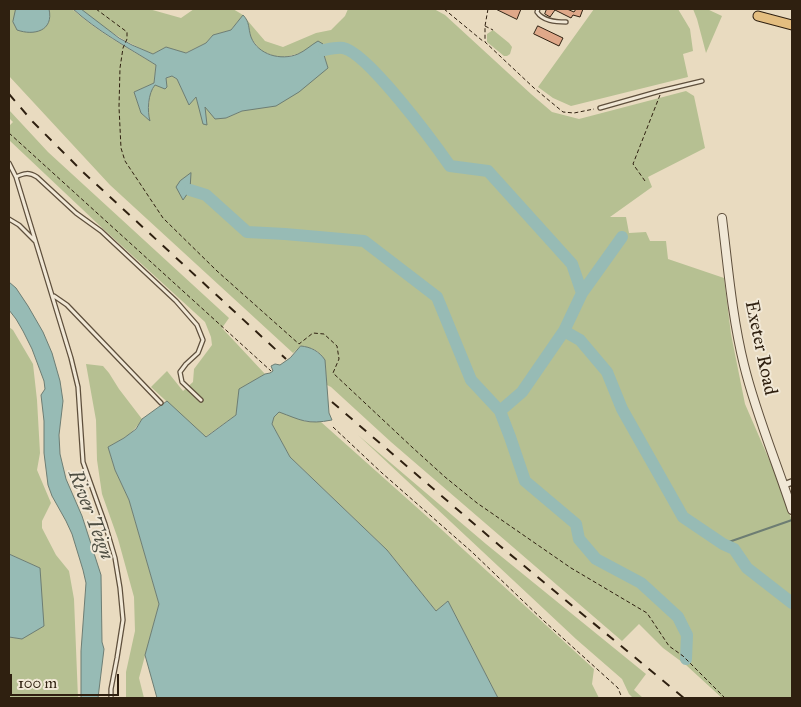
<!DOCTYPE html>
<style>
body{margin:0}
#map{position:relative;width:801px;height:707px;overflow:hidden;background:#e9dbc0;font-family:"IM FELL Great Primer",serif}
canvas{display:block}
.frame{position:absolute;inset:0;border:10px solid #2f2010;pointer-events:none}
.scale{position:absolute;left:10px;top:674px;width:109px;height:22px;box-sizing:border-box;border:2px solid #2f2010;border-top:0;padding-left:6px;font-size:15px;line-height:18px;white-space:nowrap;color:#2f2010;-webkit-text-stroke:4px #f1e8d6;paint-order:stroke}
</style>
<div id="map">
<canvas width="801" height="707"></canvas>
<div class="frame"></div>
<div class="scale">100 m</div>
</div>
<script>
const c = document.querySelector('canvas').getContext('2d');
c.lineJoin = 'round';
function fillPath(path, color) {
  c.fillStyle = color;
  c.fill(path, 'evenodd');
}
function stroke(path, color, width, dash) {
  c.strokeStyle = color;
  c.lineWidth = width;
  c.lineCap = dash ? 'butt' : 'round';
  c.setLineDash(dash || []);
  c.stroke(path);
}
function drawText(font, color, halo, rows, align = 'center') {
  c.font = font + ' "IM FELL Great Primer",serif';
  c.lineWidth = 4;
  c.setLineDash([]);
  c.textBaseline = 'middle';
  c.strokeStyle = halo;
  c.fillStyle = color;
  for (const [text, x, y, turn = 0] of rows) {
    c.save();
    c.translate(x, y);
    c.rotate((+turn || 0) * Math.PI / 180);
    c.textAlign = isNaN(turn) ? turn : align;
    if (halo) c.strokeText(text, 0, 0);
    c.fillText(text, 0, 0);
    c.restore();
  }
}
fillPath(new Path2D(`
 M9 9H16V10L44 28C49 22 51 17 49 9H72C97 31 127 48 156 65L154 83 134 92 141 113 149 120C149 113 148 96 152 89 155 83 165 78 172 76L177 79 189 104 196 97 204 124 205 106 226 118 242 111 256 108 328 68 324 55 323 44 297 54 280 58 261 51 251 38 247 20 265 41 283 47 316 33 331 30 345 16 348 9H434L445 15 531 94 552 112 579 119 686 91 694 96 705 148 648 177 652 187 610 217H626L629 233 646 232 650 241H666L668 259 724 278 731 334 745 404 781 487 792 521V698H722L686 665 663 648 639 624 622 641 391 442 331 387 327 385C325 362 328 350 301 346L293 353 110 185 9 76Z
 M81 9H149L181 18 194 9H233L243 15 231 30 213 35 206 43 185 53 166 47 153 54C127 43 102 28 81 9Z
 M594 9H678L690 29 693 51 683 54 688 77 571 106 553 98 538 87Z
 M693 9H707L722 16 706 53 697 19Z
 M493 30 509 43 512 47 510 54 507 56H504L487 42V34Z
 M9 110 48 152 229 318 222 328 265 374 240 389 236 415 205 437 151 387 167 371 183 391 193 382 194 369 212 345 211 337 205 322 99 225 9 140V124L10 125 13 122 9 118Z
 M9 327 13 330 33 364 37 400 40 453 37 470 51 503 42 521V528L56 555 69 571 74 599 78 698H9V637L22 639 40 568 9 554Z
 M86 364 103 366 109 373 119 389 142 419C133 434 123 439 108 447L115 470 129 500 159 604 139 678 144 698H126V672L135 631 134 597 118 539 102 494 97 460 96 420Z
 M279 411 307 422H321L441 529 594 669 592 684 599 698H498L448 601 436 611 387 550 290 457 272 424 274 416Z
 M358 435 486 544 646 674 634 690 643 698H633L629 694 622 679 576 639Z`), '#b6c092');
const water = new Path2D(`
 M16 9H49C54 31 34 36 17 30L13 22Z
 M73 9H81L119 38 132 45 153 54 166 47 186 53 206 43 213 35 231 30 243 15C250 22 248 28 251 37 258 55 281 61 298 54 305 51 311 45 318 41L323 44 324 55 328 68 299 92 276 106 242 111 226 118 215 119 205 107 207 125 203 124 196 97 189 105 177 79 172 76 166 78 167 87 165 89 155 85C148 93 147 111 150 121L141 113 134 92 154 83 156 65C127 47 97 31 73 9Z
 M191 173 190 190 183 200 176 187 180 181Z
 M9 282 16 288 28 306 43 332 52 353 60 381 63 401 59 435 60 454 66 479 82 516 101 575 102 642 104 649 98 698H81V651L86 583 83 570 72 534 66 521 52 496 48 485 44 453V421L41 395 45 389 44 381 32 349 23 331 16 319 9 310Z
 M301 346C311 347 319 351 325 360L329 413 332 420C307 425 301 420 279 412L274 417 272 424 290 457 387 550 436 611 448 601 498 698H157L145 655 159 604 129 500 115 470 108 447 124 438 136 429 142 419 167 401 206 437 236 415 239 389 265 374 270 373 273 371 271 366 275 364 280 365 290 358Z
 M9 554 40 568 44 626 22 639 9 637Z`);
fillPath(water, '#97bbb5');
stroke(water, '#6d7d73', 1);
stroke(new Path2D(`
 M723 544 792 520`), '#6d7d73', 2);
stroke(new Path2D(`
 M324 50C329 49 337 47 343 48 367 52 434 143 450 166L488 171 572 264 582 293 564 331
 M190 190 206 195 247 232 285 234 364 241 437 297 471 380 500 411 510 437 525 481 576 524 579 539 596 559 641 583 678 617 687 635 686 659
 M582 293 622 237
 M500 411 522 392 564 331 580 340 607 372 622 409 683 517 723 544 734 549 747 568 792 603`), '#97bbb5', 12);
const building = new Path2D(`
 M496 9H521L517 19Z
 M547 9H567L574 12 576 9H583L580 17 573 15 571 18 555 10 550 17 545 14Z
 M538 26 563 38 559 46 534 34Z`);
fillPath(building, '#dfa889');
stroke(building, '#2f2010', 1);
const service = new Path2D(`
 M538 9 537 12C543 21 555 22 566 22
 M600 108 660 91 702 81
 M9 163 16 177 71 358 78 387 83 462 105 524 115 558 120 588 123 620 117 658 111 689V698
 M16 177C24 173 29 172 37 177L76 213 101 231 176 301 197 325 203 340 198 353 186 364 180 372 182 382 201 400
 M9 219 19 225 35 241
 M54 296 67 305 161 403`);
const minor = new Path2D(`
 M784 485 792 482`);
const tertiary = new Path2D(`
 M722 218C728 266 732 317 744 365 756 414 776 461 792 510`);
const primary = new Path2D(`
 M758 16 792 25`);
stroke(service, '#5e4f3c', 5.5);
stroke(minor, '#5e4f3c', 8);
stroke(tertiary, '#5e4f3c', 10);
stroke(primary, '#2f2010', 11);
stroke(new Path2D(`
 M96 9 127 32V39L123 48 120 68 119 107 121 148 125 161 163 218 217 271 299 344 313 333 324 334 337 346 339 359 333 373 413 448 445 477 477 503 571 568 647 613 669 646 683 656 725 698
 M444 9 484 42
 M488 9 485 26V42L534 88 563 112 574 113 594 109
 M485 26 493 30
 M9 133 271 371
 M645 181 633 164 660 95
 M333 427 382 473 472 552 544 621 618 688 622 698`), '#2f2010', 1, [4, 2.5]);
stroke(service, '#f1e8d6', 3);
stroke(minor, '#f1e8d6', 5.5);
stroke(tertiary, '#f1e8d6', 8);
stroke(primary, '#e4be80', 9);
stroke(new Path2D(`
 M9 94 33 122 84 173 286 359
 M332 402 500 546 684 698`), '#2f2010', 2, [9, 9]);
drawText('19px', '#2f2010', '#f1e8d6', [
 ["Exeter Road",760,348,78]
]);
drawText('italic 20px', '#4e4e42', '#f1e8d6', [
 ["River Teign",90,515,69]
]);
</script>
